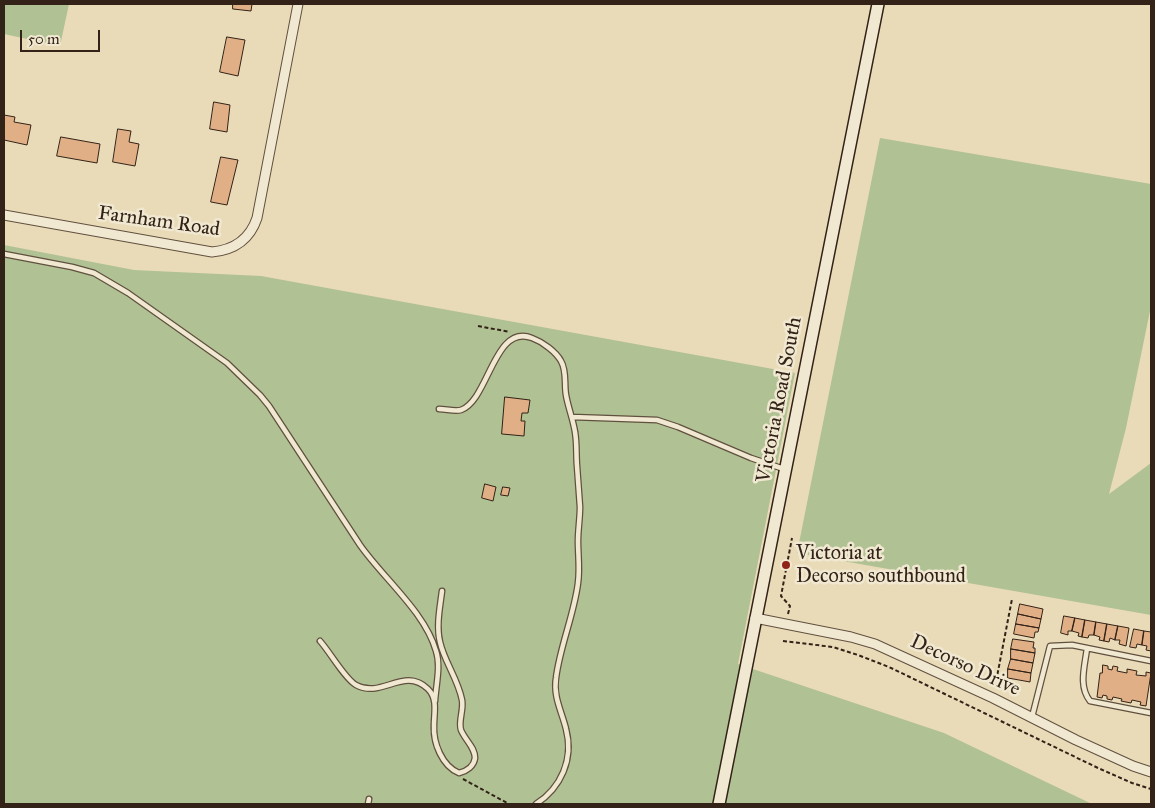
<!DOCTYPE html>
<style>
body{margin:0}
#map{position:relative;width:1155px;height:808px;overflow:hidden;background:#e9dbb8;font-family:"IM FELL Great Primer",serif}
canvas{display:block}
.frame{position:absolute;inset:0;border:5px solid #322217;pointer-events:none}
.scale{position:absolute;left:20px;top:30px;width:80px;height:22px;box-sizing:border-box;border:2px solid #322217;border-top:0;padding-left:6px;font-size:15px;line-height:18px;white-space:nowrap;color:#322217;-webkit-text-stroke:4px #f1e8d1;paint-order:stroke}
</style>
<div id="map">
<canvas width="1155" height="808"></canvas>
<div class="frame"></div>
<div class="scale">50 m</div>
</div>
<script>
const c = document.querySelector('canvas').getContext('2d');
c.lineJoin = 'round';
function fillPath(path, color) {
  c.fillStyle = color;
  c.fill(path, 'evenodd');
}
function stroke(path, color, width, dash) {
  c.strokeStyle = color;
  c.lineWidth = width;
  c.lineCap = dash ? 'butt' : 'round';
  c.setLineDash(dash || []);
  c.stroke(path);
}
function drawText(font, color, halo, rows, align = 'center') {
  c.font = font + ' "IM FELL Great Primer",serif';
  c.lineWidth = 5;
  c.setLineDash([]);
  c.textBaseline = 'middle';
  c.strokeStyle = halo;
  c.fillStyle = color;
  for (const [text, x, y, turn = 0] of rows) {
    c.save();
    c.translate(x, y);
    c.rotate((+turn || 0) * Math.PI / 180);
    c.textAlign = isNaN(turn) ? turn : align;
    if (halo) c.strokeText(text, 0, 0);
    c.fillText(text, 0, 0);
    c.restore();
  }
}
fillPath(new Path2D(`
 M4 4H69L60 46 4 34Z
 M880 138 1151 184V306L1126 428 1109 494 1151 463V615L797 553Z
 M4 245 134 270 261 276 795 373 738 664 944 733 1092 804H4Z`), '#b0c194');
const building = new Path2D(`
 M233 4H252L251 11 233 9Z
 M227 37 245 40 238 76 220 72Z
 M214 102 230 105 227 132 210 129Z
 M4 115 15 117 14 122 31 125 27 145 4 140Z
 M118 129 131 131 129 142 139 144 135 166 113 162Z
 M61 137 100 144 97 163 57 156Z
 M221 157 238 160 227 205 211 202Z
 M505 397 530 400 528 413H522L521 421H525L524 436 502 434Z
 M485 484 496 487 493 501 482 498Z
 M503 487 510 488 508 496 501 495Z
 M1020 604 1043 609 1041 619 1018 614Z
 M1018 614 1041 619 1039 628 1016 624Z
 M1064 616 1075 618 1072 631H1068V635L1061 633Z
 M1075 618 1085 620 1082 637 1078 636 1079 633 1072 631Z
 M1085 620 1096 622 1094 635H1089L1088 638 1082 637Z
 M1096 622 1107 624 1104 641 1099 640 1100 637 1094 635Z
 M1016 624 1039 628 1038 632H1035L1034 638 1014 634Z
 M1107 624 1118 626 1115 640 1110 638 1109 642 1104 641Z
 M1118 626 1129 628 1126 646 1119 644 1120 640H1115Z
 M1134 629 1144 631 1142 645 1137 644 1136 648 1130 647Z
 M1144 631 1151 632V651L1146 650 1147 646 1142 645Z
 M1013 639 1034 642 1033 648H1035V653L1011 649Z
 M1011 649 1035 653 1033 663 1011 659Z
 M1011 659 1033 663 1031 673 1008 669Z
 M1103 665 1108 666V669L1112 670 1113 666 1118 667 1117 671 1127 673V669L1137 671 1136 675 1146 676V672L1151 673 1146 706 1140 705 1141 702 1132 700 1131 703 1121 701 1122 699 1113 697 1112 700 1107 699V696L1103 695 1102 698 1097 697 1100 673H1102Z
 M1008 669 1031 673 1030 682 1008 678Z`);
fillPath(building, '#e1af86');
stroke(building, '#322217', 1);
const service = new Path2D(`
 M4 254 72 267 94 273 128 293 227 363 260 395 269 406 360 545C383 578 425 612 436 651 441 666 436 685 435 701
 M439 409C446 409 455 412 461 410 489 400 494 323 532 338 543 342 556 352 561 361 567 371 564 384 566 395 568 407 573 419 575 432 577 443 576 454 577 466 578 479 579 493 580 507 580 518 578 530 578 541 578 555 580 569 578 583 574 615 560 646 556 678 553 697 562 712 566 729 574 759 561 788 536 804
 M572 417 657 420 678 427 751 458 784 469
 M320 641C330 652 345 679 356 685 382 699 404 666 428 689 438 699 434 713 434 725 433 743 442 766 459 773 467 771 474 766 475 758 475 747 465 740 461 730 458 721 464 710 462 700 458 679 444 661 440 642 436 626 440 607 442 591
 M1087 648C1085 666 1078 686 1090 701L1151 713
 M1032 717 1050 646 1072 645 1151 661
 M368 804 369 799`);
const minor = new Path2D(`
 M4 215 212 252C234 250 250 239 257 218L298 4
 M755 618 851 637 875 644 993 698 1076 740 1133 766 1151 772`);
const secondary = new Path2D(`
 M719 804 878 4`);
stroke(service, '#60503f', 7);
stroke(minor, '#60503f', 11);
stroke(secondary, '#322217', 14);
stroke(new Path2D(`
 M478 326 510 332
 M788 614 790 606 781 596 792 538
 M783 641 833 647 858 655 889 667 1098 768 1132 783 1151 789
 M995 687 1012 599
 M463 779 509 804`), '#322217', 2, [4, 2.5]);
stroke(service, '#f1e8d1', 4.5);
stroke(minor, '#f1e8d1', 9);
stroke(secondary, '#f1e8d1', 11);
for (const [x, y, r, color] of [
 [786,565,5,"#8f2418"]
]) {
  const dot = new Path2D();
  dot.arc(x, y, r, 0, 2 * Math.PI);
  c.fillStyle = color;
  c.fill(dot);
  stroke(dot, '#f1e8d1', 2);
}
drawText('20px', '#322217', '#f1e8d1', [
 ["Farnham Road",159,222,8],
 ["Victoria Road South",780,400,-79],
 ["Decorso Drive",965,666,25]
]);
drawText('20px', '#322217', '#f1e8d1', [
 ["Victoria at",796,554],
 ["Decorso southbound",796,577]
], 'left');
</script>
